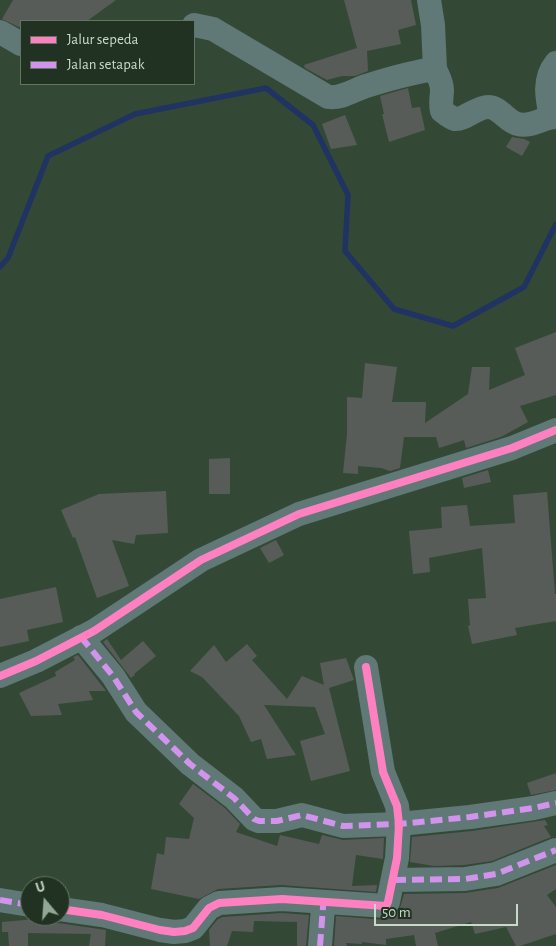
<!DOCTYPE html>
<style>
body{margin:0}
#map{position:relative;width:556px;height:946px;overflow:hidden;background:#334936;font-family:"Alegreya Sans",sans-serif}
canvas{display:block}
.legend{position:absolute;left:20px;top:20px;width:175px;height:65px;box-sizing:border-box;background:#213222;border:1px solid #637664;margin:0;padding:6px 9px;list-style:none;font-size:15px;color:#c6dbc7}
.legend li{display:flex;align-items:center;gap:10px;height:25px}
.legend b{width:25px;border:1px solid #637664}
.north{position:absolute;left:20px;top:876px;width:50px;height:50px;box-sizing:border-box;background:#213222;border:1px solid #637664;border-radius:50%;rotate:342deg;font-size:14px;font-weight:700;line-height:20px;text-align:center;color:#c6dbc7}
.north::after{content:'';display:block;margin:auto;width:18px;height:22px;background:#93a894;clip-path:polygon(50% 0,100% 100%,50% 72%,0 100%)}
.scale{position:absolute;left:374px;top:904px;width:144px;height:22px;box-sizing:border-box;border:2px solid #c6dbc7;border-top:0;padding-left:6px;font-size:15px;line-height:18px;white-space:nowrap;color:#c6dbc7;-webkit-text-stroke:4px #213222;paint-order:stroke}
</style>
<div id="map">
<canvas width="556" height="946"></canvas>
<ul class="legend">
<li><b style="height:6px;background:#ff80c0"></b>Jalur sepeda</li>
<li><b style="height:6px;background:#d193ec"></b>Jalan setapak</li>
</ul>
<div class="north">U</div>
<div class="scale">50 m</div>
</div>
<script>
const c = document.querySelector('canvas').getContext('2d');
c.lineJoin = 'round';
function stroke(path, color, width, dash) {
  c.strokeStyle = color;
  c.lineWidth = width;
  c.lineCap = dash ? 'butt' : 'round';
  c.setLineDash(dash || []);
  c.stroke(path);
}
function fillPath(path, color) {
  c.fillStyle = color;
  c.fill(path, 'evenodd');
}
stroke(new Path2D(`
 M0 267 8 258 48 156 135 114 266 88 313 125 348 195 345 251 394 309 453 326 524 287 556 224`), '#203362', 5.5);
fillPath(new Path2D(`
 M13 0H116L87 21H21V28L2 19Z
 M344 0H411L416 25 398 30 401 44 367 51 368 71 355 76H342L327 80 305 68 304 65 357 48Z
 M408 88 412 108 420 107 425 130 389 142 382 114H384L380 96Z
 M345 115 357 145 331 149 322 124Z
 M512 137 524 139 530 142 522 156 506 147Z
 M556 332V395L520 406 528 422 501 437 466 448 464 440 439 448 436 437H404L400 468 390 471 381 468 358 466V474L343 473 347 434V397L362 398 365 363 397 367 392 402H426L425 423 468 394 472 367H490L489 390 525 375 515 348Z
 M230 458V494H209V459Z
 M488 470 491 482 464 488 462 478Z
 M166 491 168 533 136 535 134 544 112 540 129 586 97 598 75 537 73 538 61 510 99 494Z
 M547 492 555 594H556V621L515 628 517 635 472 644 468 626 470 625 468 599 486 598 482 548 429 558 430 572 413 574 409 531 442 528 441 507 467 505 470 526 515 523 513 495Z
 M276 540 284 555 269 563 260 548Z
 M56 587 63 622 27 630 29 641 0 647V599Z
 M107 639 121 660 143 641 156 656 134 674 135 675 131 678 103 642Z
 M247 644 257 656 252 660 287 699 302 676 324 685 320 663 346 658 354 680 329 688 350 771 311 781 300 741 325 734 315 707 264 705 296 755 267 759 261 739 251 742 239 716 202 677 190 671 214 645 226 662Z
 M78 655 106 691H89L93 700 58 704 62 715 31 716 19 693 56 676 55 672 75 660 73 657Z
 M556 773V790L531 795 527 783Z
 M193 784 225 808 240 824 236 832 277 846 280 835 319 844 322 835 343 840 384 838 383 859 356 855 352 886 377 885 376 892 281 885 218 889 199 899 151 889 157 853 164 855 166 837 189 839 194 818 179 804Z
 M545 820 548 825 544 826 551 837 492 861 464 865 434 866 410 862 412 837 472 831Z
 M556 865V889L547 895 556 907V934L520 946H516L506 927 475 934 471 922 435 933 438 946H416L414 935 386 939V945L362 942V944L346 943 347 946H334L336 916 385 920 392 918 400 908 404 894 465 893 498 888Z
 M282 913 309 915 306 946H297V922L254 921 253 932 232 931 227 946H210L209 930 218 919 223 917Z
 M38 916H49L52 920 58 923 106 930 105 946H89L91 934 28 933V946H9L8 932H2V922L36 919Z`), '#575c59');
stroke(new Path2D(`
 M429 0 433 25 435 69
 M194 25 213 29 328 97C341 99 354 90 366 86 389 79 411 72 435 69 438 76 442 82 442 90 442 97 440 103 442 111 446 114 451 118 455 119 464 120 477 107 488 107 500 107 507 122 518 124 531 128 543 117 556 117
 M0 32 21 44
 M551 117C547 98 543 79 556 63
 M81 637 113 676 136 712 190 764 234 798 254 819 259 821H277L302 815 343 826 399 824 470 817 534 808 556 803
 M0 676 36 661 94 631 201 560 299 514 512 448 556 430
 M394 880 465 879 496 874 556 850
 M0 900 30 905
 M60 909 102 915 160 930 174 932 185 931 193 928 209 908 219 903 282 899 386 906 388 902 397 858 399 824 397 806 383 772 366 667
 M320 946 323 907 324 902`), '#607876', 24);
stroke(new Path2D(`
 M81 637 113 676 136 712 190 764 234 798 254 819 259 821H277L302 815 343 826 399 824 470 817 534 808 556 803
 M394 880 465 879 496 874 556 850
 M0 900 30 905
 M320 946 323 907 324 902`), '#d193ec', 6, [12, 6]);
stroke(new Path2D(`
 M0 676 36 661 94 631 201 560 299 514 512 448 556 430
 M60 909 102 915 160 930 174 932 185 931 193 928 209 908 219 903 282 899 386 906 388 902 397 858 399 824 397 806 383 772 366 667`), '#ff80c0', 8);
</script>
